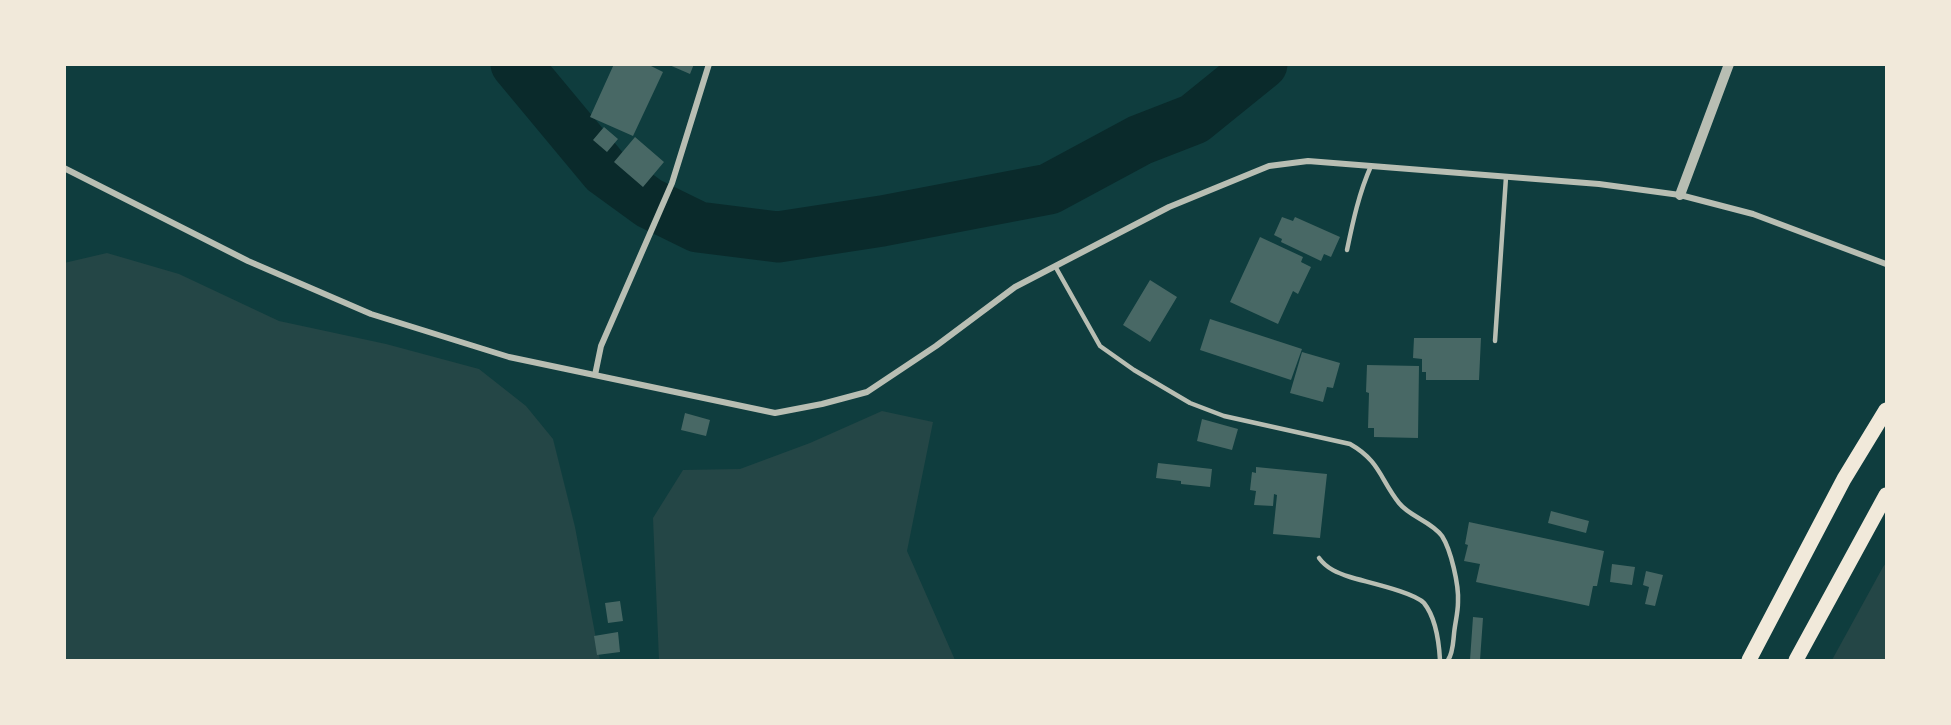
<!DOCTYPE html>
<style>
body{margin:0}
#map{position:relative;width:1951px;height:725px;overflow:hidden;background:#0f3d3e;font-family:"Nunito Sans",sans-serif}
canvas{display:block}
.frame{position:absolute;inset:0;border:66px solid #f1e9da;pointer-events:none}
</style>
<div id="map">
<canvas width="1951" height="725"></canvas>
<div class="frame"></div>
</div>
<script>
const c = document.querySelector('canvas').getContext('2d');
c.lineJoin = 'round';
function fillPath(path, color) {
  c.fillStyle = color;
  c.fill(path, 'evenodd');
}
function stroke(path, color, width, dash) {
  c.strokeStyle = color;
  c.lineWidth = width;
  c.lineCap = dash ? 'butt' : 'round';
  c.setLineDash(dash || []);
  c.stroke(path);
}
fillPath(new Path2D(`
 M107 253 179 274 279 321 386 344 479 369 526 406 553 439 575 527 600 660H65L64 263Z
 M882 411 933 422 907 551 955 660H659L653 518 683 470 740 469 810 443Z
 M1886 563V660H1832L1883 567Z`), '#244646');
stroke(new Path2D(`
 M516 64 605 171 649 203 698 227 778 237 882 221 1049 189 1140 140 1194 119 1262 64`), '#0a2a2b', 51);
fillPath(new Path2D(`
 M614 64H647L663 72 633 136 590 117Z
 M667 64H694L690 74Z
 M604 127 618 139 607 152 593 140Z
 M635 137 664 162 643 187 614 162Z
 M1282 217 1293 221 1295 217 1340 237 1331 257 1324 254 1321 261 1281 242 1282 239 1274 235Z
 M1260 237 1303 257 1301 262 1311 267 1298 294 1293 291 1278 324 1230 302Z
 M1150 280 1177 297 1150 342 1123 325Z
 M1210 319 1302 349 1291 380 1200 350Z
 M1414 338H1481L1479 380H1426V372H1422V359L1413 358Z
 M1302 352 1340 363 1333 388 1327 387 1323 402 1290 393Z
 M1367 365 1419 366 1418 438 1374 437V428H1368L1369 393 1366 392Z
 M685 413 710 420 706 436 681 430Z
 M1202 419 1238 429 1232 450 1197 441Z
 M1158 463 1212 469 1210 487 1181 484V481L1156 478Z
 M1256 467 1327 474 1320 538 1273 534 1277 495 1274 494 1273 506 1254 505 1256 491 1250 490 1252 472 1256 473Z
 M1551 511 1589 521 1586 533 1548 523Z
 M1469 522 1604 551 1597 586H1593L1589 606 1476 582 1480 564 1464 561 1468 545 1465 544Z
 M1612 564 1635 567 1632 585 1610 582Z
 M1646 571 1663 575 1655 606 1645 604 1649 587 1643 585Z
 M620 601 623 621 608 623 605 603Z
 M1473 617 1483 618 1480 660H1470Z
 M618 632 620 652 597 655 594 636Z`), '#486865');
stroke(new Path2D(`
 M1347 250C1353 221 1359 193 1371 166
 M1055 266 1100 346 1134 370 1190 403 1224 416 1350 444C1380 461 1380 479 1399 503 1410 517 1431 521 1442 536 1451 550 1459 585 1458 602 1458 613 1455 623 1454 634 1453 643 1453 653 1448 660
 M1495 341 1506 177
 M1319 558C1327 569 1338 573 1350 577 1366 582 1414 592 1424 603 1436 618 1439 642 1440 660`), '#b8beb3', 4.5);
stroke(new Path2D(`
 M64 168 248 261 371 314 509 357 775 413 822 404 867 392 936 346 1015 287 1169 207 1269 166 1308 161 1599 184 1680 195 1753 214 1886 264
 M595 375 601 346 672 183 709 64`), '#b8beb3', 6);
stroke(new Path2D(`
 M1680 195 1729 64`), '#b8beb3', 10);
stroke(new Path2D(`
 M1749 660 1844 479 1886 410
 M1796 660 1886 495`), '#f1e9da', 15);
</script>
